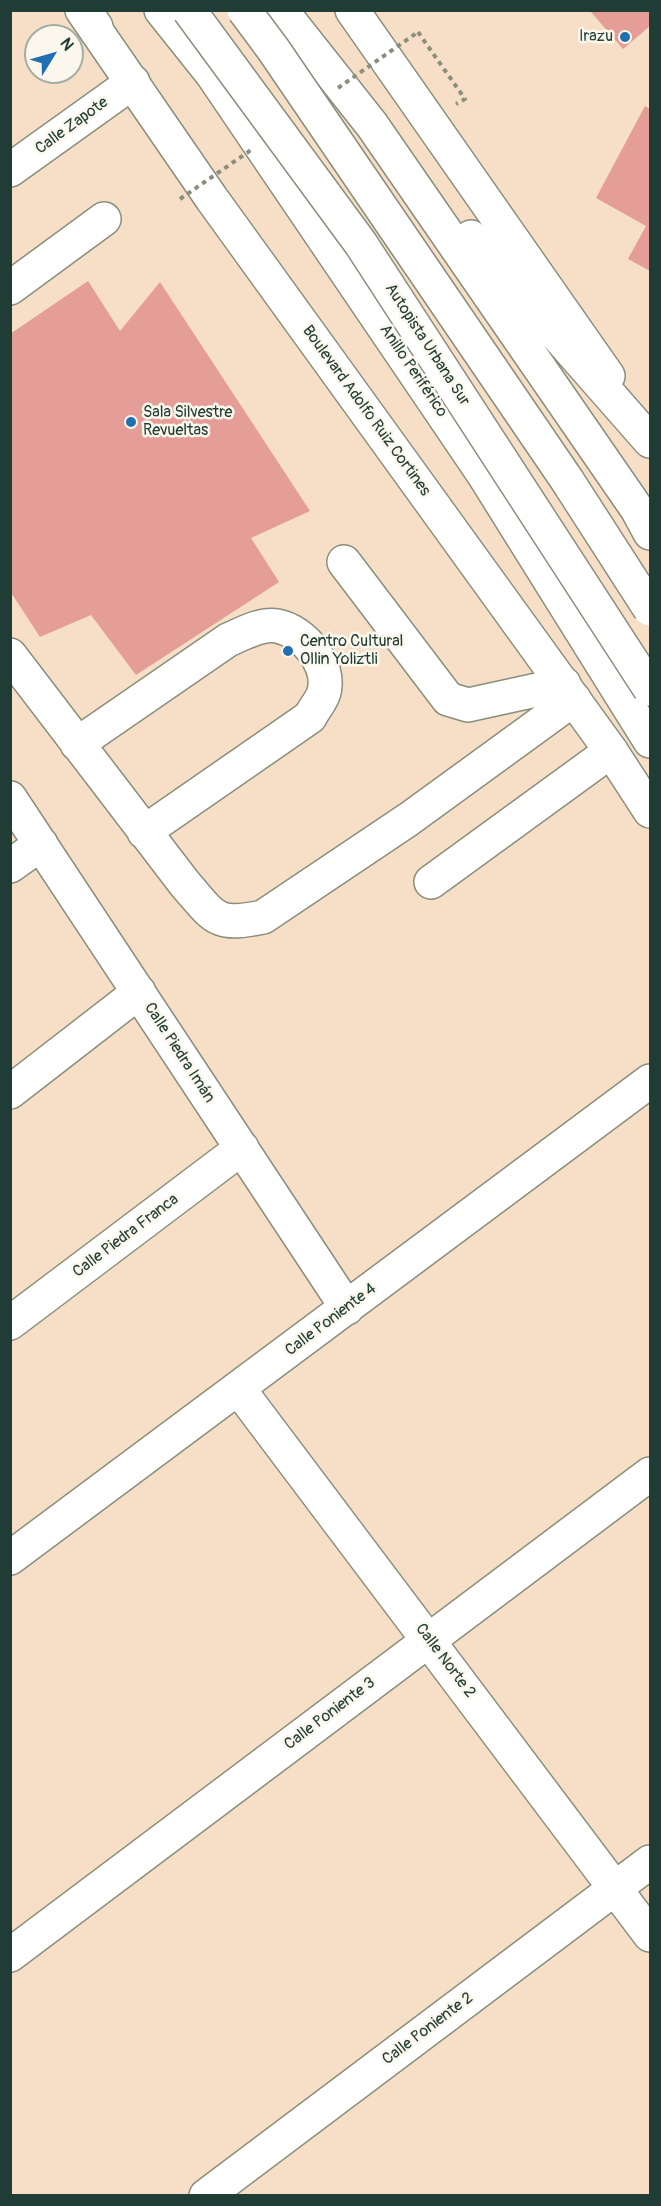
<!DOCTYPE html>
<meta charset="utf-8">
<style>
body{margin:0}
#map{position:relative;width:661px;height:2206px;overflow:hidden;background:#f6dfc6;font-family:Pangolin,sans-serif}
canvas{display:block}
.frame{position:absolute;inset:0;border:12px solid #1f3d34;pointer-events:none}
.north{position:absolute;left:24px;top:24px;width:60px;height:60px;box-sizing:border-box;background:#fbf7ec;border:2px solid #a3ada2;border-radius:50%;rotate:53deg;font-size:16px;font-weight:700;line-height:24px;text-align:center;color:#1f3d34}
.north::after{content:'';display:block;margin:auto;width:21px;height:27px;background:#1f6fb2;clip-path:polygon(50% 0,100% 100%,50% 72%,0 100%)}
</style>
<div id="map">
<canvas width="661" height="2206"></canvas>
<div class="frame"></div>
<div class="north">N</div>
</div>
<script>
const c = document.querySelector('canvas').getContext('2d');
c.lineJoin = 'round';
function fillPath(path, color) {
  c.fillStyle = color;
  c.fill(path, 'evenodd');
}
function stroke(path, color, width, dash) {
  c.strokeStyle = color;
  c.lineWidth = width;
  c.lineCap = dash ? 'butt' : 'round';
  c.setLineDash(dash || []);
  c.stroke(path);
}
function drawText(font, color, halo, rows, align = 'center') {
  c.font = font + ' Pangolin,sans-serif';
  c.lineWidth = 5;
  c.setLineDash([]);
  c.textBaseline = 'middle';
  c.strokeStyle = halo;
  c.fillStyle = color;
  for (const [text, x, y, turn = 0] of rows) {
    c.save();
    c.translate(x, y);
    c.rotate((+turn || 0) * Math.PI / 180);
    c.textAlign = isNaN(turn) ? turn : align;
    if (halo) c.strokeText(text, 0, 0);
    c.fillText(text, 0, 0);
    c.restore();
  }
}
fillPath(new Path2D(`
 M593 10H650V26L623 49 591 12Z
 M645 106 650 109V271L628 259 646 226 596 198Z
 M88 281 120 331 160 282 310 511 251 538 279 582 136 675 91 615 40 637 10 591V334Z`), '#e49d97');
const minor = new Path2D(`
 M10 170 133 82
 M10 288 104 219
 M344 562 448 699 468 705 564 684
 M10 655 185 884C215 918 215 927 263 917L409 819 574 699
 M77 744 228 640C242 634 261 623 277 626 304 631 331 665 324 692 322 700 314 709 310 717L144 832
 M10 798 347 1308
 M10 866 41 844
 M431 882 611 751
 M10 1092 139 992
 M10 1323 242 1148
 M238 1388 650 1935
 M10 1558 650 1081
 M10 1955 650 1474
 M206 2196 650 1862`);
const major = new Path2D(`
 M82 10 212 199 611 751 650 811
 M352 10 608 376`);
const highway = new Path2D(`
 M85 10 96 27
 M161 10 212 74 484 475 650 741
 M281 10 372 125 637 509 650 533
 M471 237 650 441`);
stroke(minor, '#8a8e7d', 36);
stroke(major, '#8a8e7d', 36);
stroke(highway, '#8a8e7d', 36);
stroke(new Path2D(`
 M418 32 465 99 456 104`), '#8a8e7d', 4, [4.5, 4.5]);
stroke(minor, '#fff', 33);
stroke(major, '#fff', 33);
stroke(highway, '#fff', 33);
const highwayBridge = new Path2D(`
 M189 10 361 244 650 689
 M244 10 273 49 567 480 650 609`);
stroke(highwayBridge, '#8a8e7d', 36, []);
stroke(new Path2D(`
 M338 88 418 32
 M180 199 251 150`), '#8a8e7d', 4, [4.5, 4.5]);
stroke(highwayBridge, '#fff', 33);
for (const [x, y, r, color] of [
 [625,37,6,"#1f6fb2"],
 [131,422,6,"#1f6fb2"],
 [288,651,6,"#1f6fb2"]
]) {
  const dot = new Path2D();
  dot.arc(x, y, r, 0, 2 * Math.PI);
  c.fillStyle = color;
  c.fill(dot);
  stroke(dot, '#fbf7ec', 2);
}
drawText('16px', '#1f3d34', '#fbf7ec', [
 ["Irazu",613,37,"right"],
 ["Sala Silvestre",143,413],
 ["Revueltas",143,431],
 ["Centro Cultural",300,642],
 ["Ollin Yoliztli",300,660]
], 'left');
drawText('16px', '#1f3d34', '#fbf7ec', [
 ["Calle Zapote",72,126,-36],
 ["Autopista Urbana Sur",427,345,57],
 ["Anillo Periférico",413,371,56],
 ["Boulevard Adolfo Ruiz Cortines",366,411,54],
 ["Calle Piedra Imán",179,1053,57],
 ["Calle Piedra Franca",126,1236,-37],
 ["Calle Poniente 4",331,1320,-37],
 ["Calle Norte 2",445,1661,53],
 ["Calle Poniente 3",330,1714,-37],
 ["Calle Poniente 2",428,2029,-37]
]);
</script>
